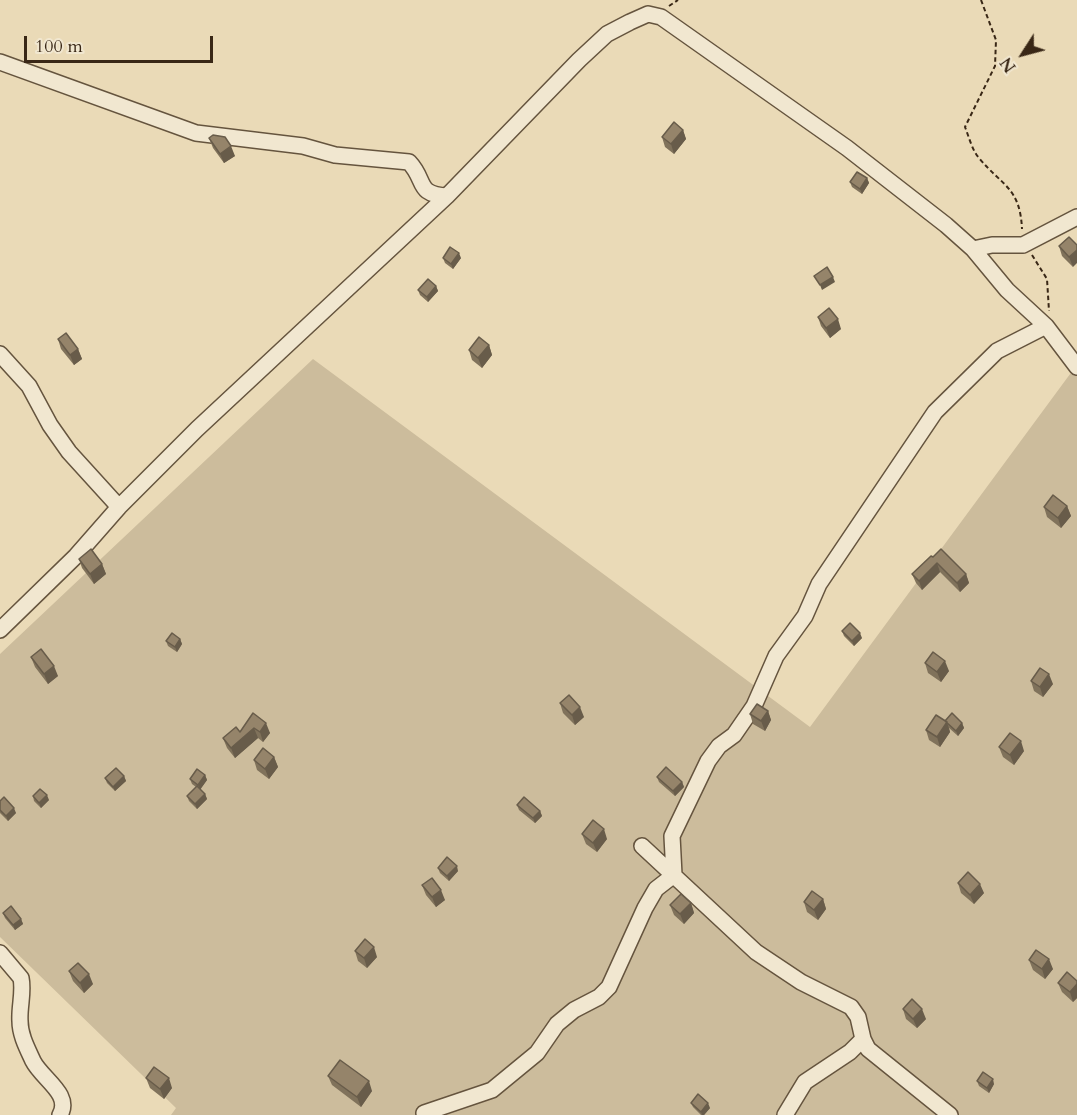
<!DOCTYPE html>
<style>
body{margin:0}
#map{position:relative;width:1077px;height:1115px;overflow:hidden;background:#eadab7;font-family:Cardo,serif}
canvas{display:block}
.north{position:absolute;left:993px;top:24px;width:60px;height:60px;-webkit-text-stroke:4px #f1e7d0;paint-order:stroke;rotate:234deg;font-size:16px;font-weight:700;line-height:24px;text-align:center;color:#392716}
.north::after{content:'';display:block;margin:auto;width:21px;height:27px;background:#392716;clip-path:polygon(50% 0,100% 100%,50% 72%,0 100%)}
.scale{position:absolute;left:24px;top:36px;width:189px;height:27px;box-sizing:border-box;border:3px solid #392716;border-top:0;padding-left:8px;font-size:18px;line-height:21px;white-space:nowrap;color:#392716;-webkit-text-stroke:4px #f1e7d0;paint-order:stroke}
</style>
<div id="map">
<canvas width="1077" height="1115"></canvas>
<div class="north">N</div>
<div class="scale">100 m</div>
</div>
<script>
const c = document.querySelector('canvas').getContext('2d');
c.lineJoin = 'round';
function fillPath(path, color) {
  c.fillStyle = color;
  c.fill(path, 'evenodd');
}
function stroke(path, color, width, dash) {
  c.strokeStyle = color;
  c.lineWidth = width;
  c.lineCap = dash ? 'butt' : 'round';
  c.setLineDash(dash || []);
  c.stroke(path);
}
fillPath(new Path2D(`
 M313 359 810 727 1073 370 1077 374V1115H171L176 1108 0 937V654Z`), '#ccbc9c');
const minor = new Path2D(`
 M0 62 196 133 303 146 335 155 409 162C427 181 415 194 447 196
 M973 249 992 245H1023L1077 217
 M0 354 29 386 50 425 69 452 119 507
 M0 630 76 556 119 507 197 429 447 196 579 60 607 34 630 22 648 14 661 17 847 148 946 225 973 249 1007 290 1046 326 1077 367
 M642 846 756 952 801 982 851 1007 858 1017 863 1039 868 1049 950 1115
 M0 953 21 978C24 992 19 1007 20 1021 20 1035 27 1048 33 1061 42 1079 72 1094 60 1115
 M424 1113 492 1090 537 1053 557 1024 574 1010 599 997 609 987 645 908 656 889 674 875 672 836 708 761 719 746 734 735 754 706 776 656 805 616 819 584 935 412 997 351 1046 326
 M785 1115 805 1082 850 1052 863 1039`);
stroke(minor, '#65543e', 18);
stroke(new Path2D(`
 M981 0 996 40 995 66 965 127C969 137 972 150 979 158 1002 186 1020 187 1022 229
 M669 6 678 0
 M1032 255 1047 279 1049 311`), '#392716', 2, [4.5, 3]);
stroke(minor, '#f1e7d0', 15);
fillPath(new Path2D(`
 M683 130 686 139 674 154 665 147 662 137Z
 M209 138 235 156 224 163 213 148Z
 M867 178 869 183 862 194 852 187 850 182Z
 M1069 237 1073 267 1062 256 1059 246Z
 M443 258H461L453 269 445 263Z
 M436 286 438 291 428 302 420 295 418 290Z
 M818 317 841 329 830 338 821 326Z
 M58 339 78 349 82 359 74 365 61 349Z
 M489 345 492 355 482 368 472 360 469 350Z
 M1067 506 1071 516 1061 528 1047 517 1044 507Z
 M933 557 966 574 969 583 960 592 940 572 922 590 916 583 912 574Z
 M79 559 102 564 106 574 94 584 82 568Z
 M842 631 862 638 854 646 844 636Z
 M180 639 182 644 177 652 168 646 166 641Z
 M31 657 58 676 48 684 35 667Z
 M925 663 949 671 941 682 928 673Z
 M1031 681 1053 684 1043 697 1034 691Z
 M560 703 584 717 575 725 563 713Z
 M768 711 771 720 765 731 753 724 750 714Z
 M253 713 270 733 263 742 258 738 235 758 227 748 223 738 240 732Z
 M945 721 962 723 964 728 958 736 949 728 950 732 940 747 929 740 926 730Z
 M999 747 1024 751 1014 765 1003 757Z
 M274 757 278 767 269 779 257 770 254 760Z
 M205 775 207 780 200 789 205 794 207 799 197 809 189 801 187 796 196 787 192 784 190 779Z
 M124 776 126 781 115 791 107 783 105 778Z
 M657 777 682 782 684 787 675 796 659 782Z
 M33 796 49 800 41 808 34 801Z
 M0 801 16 813 8 821 0 813Z
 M517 805 540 811 542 816 535 823 519 810Z
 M582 834 607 839 597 852 586 844Z
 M438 868 458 871 449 881 440 873Z
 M958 883 984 893 974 904 961 893Z
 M422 885 445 900 436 907 426 895Z
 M823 899 826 909 818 920 807 912 804 902Z
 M691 903 694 913 684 924 674 915 670 905Z
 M3 913 21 919 23 924 15 930 5 918Z
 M355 951 377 957 367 968 358 961Z
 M1029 960 1053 969 1045 979 1033 970Z
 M69 971 93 984 84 993 73 981Z
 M1077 981V998L1073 1002 1062 992 1058 983Z
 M903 1009 926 1019 917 1028 906 1019Z
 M328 1076 372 1091 361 1107 332 1085Z
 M146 1078 172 1088 164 1099 150 1088Z
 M977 1081 994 1084 989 1093 979 1086Z
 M691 1103 710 1108 704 1115H701L693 1107Z`), '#80725b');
fillPath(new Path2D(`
 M683 130 686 139 674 154 671 144Z
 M231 146 235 156 224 163 220 154Z
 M867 178 869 183 862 194 860 189Z
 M1077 250V263L1073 267 1069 257Z
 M459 253 461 258 453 269 451 264Z
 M833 277 835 282 822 290 820 285Z
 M436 286 438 291 428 302 427 297Z
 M838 319 841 329 830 338 826 328Z
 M489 345 492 355 482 368 478 358Z
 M78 349 82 359 74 365 70 355Z
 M1067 506 1071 516 1061 528 1058 518Z
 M937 563 940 572 922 590 919 581Z
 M102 564 106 574 94 584 90 574Z
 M966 574 969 583 960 592 957 583Z
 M860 633 862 638 854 646 852 641Z
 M180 639 182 644 177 652 175 647Z
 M945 661 949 671 941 682 937 672Z
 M54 666 58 676 48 684 44 674Z
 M1049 674 1053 684 1043 697 1040 687Z
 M580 707 584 717 575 725 572 715Z
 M768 711 771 720 765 731 761 721Z
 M947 722 950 732 940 747 937 737Z
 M266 723 270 733 263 742 260 732Z
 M962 723 964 728 958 736 956 731Z
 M254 728 258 738 235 758 231 748Z
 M1021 741 1024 751 1014 765 1010 755Z
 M274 757 278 767 269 779 265 769Z
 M205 775 207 780 200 790 198 785Z
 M124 776 126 781 115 791 113 787Z
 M682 782 684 787 675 796 673 791Z
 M205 794 207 799 197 809 195 804Z
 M47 795 49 800 41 808 39 803Z
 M14 808 16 813 8 821 6 816Z
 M540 811 542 816 535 823 533 818Z
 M604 829 607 839 597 852 593 843Z
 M457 866 458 871 449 881 447 876Z
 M980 884 984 893 974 904 970 895Z
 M441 890 445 900 436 907 432 897Z
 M823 899 826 909 818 920 814 910Z
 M691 903 694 913 684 924 680 914Z
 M21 919 23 924 15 930 13 925Z
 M374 947 377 957 367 968 364 958Z
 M1049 959 1053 969 1045 979 1042 969Z
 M89 974 93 984 84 993 80 983Z
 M1077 984V998L1073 1002 1070 992Z
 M922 1009 926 1019 917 1028 913 1019Z
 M169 1078 172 1088 164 1099 160 1089Z
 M993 1079 994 1084 989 1093 987 1088Z
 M369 1081 372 1091 361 1107 357 1097Z
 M708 1103 710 1108 704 1115H702L701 1112Z`), '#685c4a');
const building = new Path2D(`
 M674 122 683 130 671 144 662 137Z
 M213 135 225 137 231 146 220 154 209 138Z
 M857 172 867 178 860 189 850 182Z
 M1069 237 1077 245V250L1069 257 1059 246Z
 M450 247 459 253 451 264 443 258Z
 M827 267 833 277 820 285 814 276Z
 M428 279 436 286 427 297 418 290Z
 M829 308 838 319 826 328 818 317Z
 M66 333 78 349 70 355 58 339Z
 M479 337 489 345 478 358 469 350Z
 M1053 495 1067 506 1058 518 1044 507Z
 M91 549 102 564 90 574 79 559Z
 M941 549 966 574 957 583 937 563 919 581 912 574 931 556 933 557Z
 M850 623 860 633 852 641 842 631Z
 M172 633 180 639 175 647 166 641Z
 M41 649 54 666 44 674 31 657Z
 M933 652 945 661 937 672 925 663Z
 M1040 668 1049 674 1040 687 1031 681Z
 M569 695 580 707 572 715 560 703Z
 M757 704 768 711 761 721 750 714Z
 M253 713 266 723 260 732 254 728 231 748 223 738 236 727 240 732Z
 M952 713 962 723 956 731 945 721Z
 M936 715 947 722 937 737 926 730Z
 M1010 733 1021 741 1010 755 999 747Z
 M263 748 274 757 265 769 254 760Z
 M666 767 682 782 673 791 657 777Z
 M116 768 124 776 113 787 105 778Z
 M197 769 205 775 198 785 190 779Z
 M197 786 205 794 195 804 187 796Z
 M40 789 47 795 39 803 33 796Z
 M4 797 14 808 6 816 0 810V801Z
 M524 797 540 811 533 818 517 805Z
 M593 820 604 829 593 843 582 834Z
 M447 857 457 866 447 876 438 868Z
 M968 872 980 884 970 895 958 883Z
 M432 878 441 890 432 897 422 885Z
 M812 891 823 899 814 910 804 902Z
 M681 894 691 903 680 914 670 905Z
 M11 906 21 919 13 925 3 913Z
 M365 939 374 947 364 958 355 951Z
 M1036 950 1049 959 1042 969 1029 960Z
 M78 963 89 974 80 983 69 971Z
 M1067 972 1077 981V984L1070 992 1058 983Z
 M912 999 922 1009 913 1019 903 1009Z
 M340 1060 369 1081 357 1097 328 1076Z
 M154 1067 169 1078 160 1089 146 1078Z
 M983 1072 993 1079 987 1088 977 1081Z
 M698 1094 708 1103 701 1112 691 1103Z`);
fillPath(building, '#95846a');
stroke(building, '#685c4a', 1.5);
</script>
